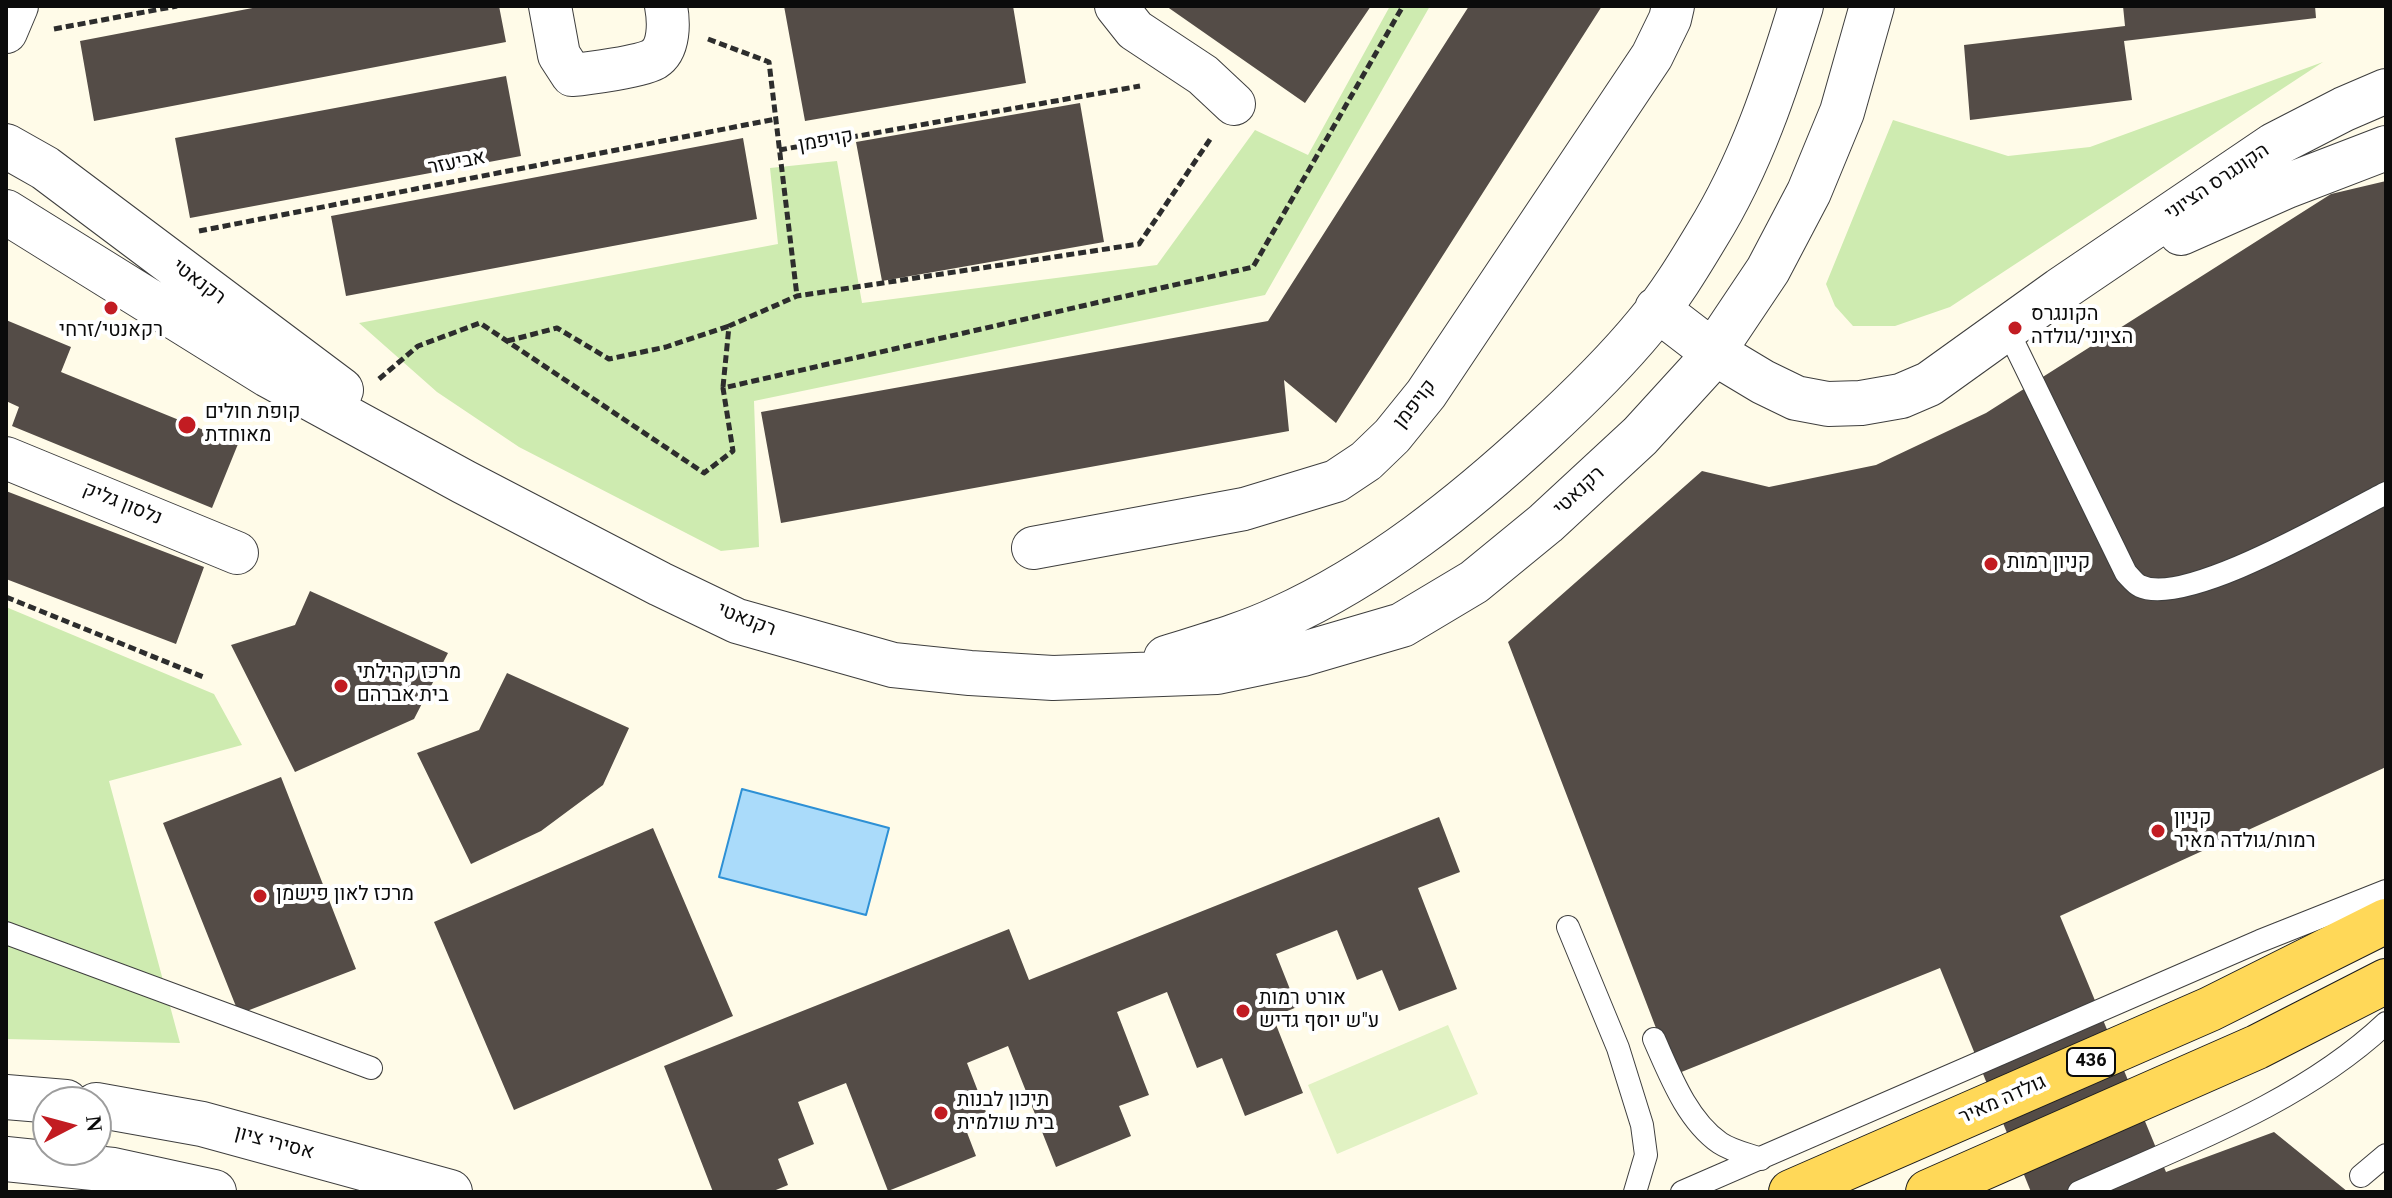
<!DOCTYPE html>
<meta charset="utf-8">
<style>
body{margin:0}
#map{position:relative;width:2392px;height:1198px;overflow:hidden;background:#fffbe8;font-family:Georgia,serif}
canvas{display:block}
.frame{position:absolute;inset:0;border:8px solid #0b0b0b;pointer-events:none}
.north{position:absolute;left:32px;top:1086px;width:80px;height:80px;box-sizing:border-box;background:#fff;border:2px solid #9d9d9d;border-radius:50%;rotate:84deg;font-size:22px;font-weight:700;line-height:32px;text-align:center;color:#0b0b0b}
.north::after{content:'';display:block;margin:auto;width:28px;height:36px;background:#c21c22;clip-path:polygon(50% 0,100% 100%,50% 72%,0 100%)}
</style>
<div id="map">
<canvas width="2392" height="1198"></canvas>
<div class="frame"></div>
<div class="north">N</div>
</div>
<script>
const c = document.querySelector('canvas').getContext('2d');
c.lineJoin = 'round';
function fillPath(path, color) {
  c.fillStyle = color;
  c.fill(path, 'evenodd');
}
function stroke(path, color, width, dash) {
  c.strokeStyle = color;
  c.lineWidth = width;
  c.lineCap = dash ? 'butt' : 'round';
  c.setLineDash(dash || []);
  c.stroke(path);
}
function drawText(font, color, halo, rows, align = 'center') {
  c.font = font + ' Georgia,Heebo,serif';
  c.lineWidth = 8;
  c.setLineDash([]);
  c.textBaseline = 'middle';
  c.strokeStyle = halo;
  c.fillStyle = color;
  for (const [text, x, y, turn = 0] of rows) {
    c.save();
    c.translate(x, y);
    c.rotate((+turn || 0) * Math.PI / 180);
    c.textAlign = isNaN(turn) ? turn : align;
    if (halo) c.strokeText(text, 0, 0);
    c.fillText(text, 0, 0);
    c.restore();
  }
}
fillPath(new Path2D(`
 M1390 6H1430L1265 295 754 401 759 547 721 551 519 447 437 392 359 323 778 244 770 168 837 161 862 303 1157 265 1255 130 1308 155Z
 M2323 62 1950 307 1895 326H1853L1835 306 1826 284 1893 120 2008 156 2090 147Z
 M6 607 214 694 242 745 109 781 180 1043 6 1039Z`), '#ceebb0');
fillPath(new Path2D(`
 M1448 1025 1478 1094 1337 1154 1308 1085Z`), '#e1f2c3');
const water = new Path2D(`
 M742 789 889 828 866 915 719 877Z`);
fillPath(water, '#aadbfa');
stroke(water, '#2d90d5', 2);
fillPath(new Path2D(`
 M263 6H499L506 42 94 121 80 41Z
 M784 6H1013L1026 83 805 121Z
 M1166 6H1371L1305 103Z
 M1469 6H1602L1336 423 1284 380 1289 431 781 523 761 412 1268 321Z
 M2123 6H2315L2316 18 2124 41 2132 100 1970 120 1964 45 2125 26Z
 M506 76 521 156 190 218 175 138Z
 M1080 103 1104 242 882 281 856 142Z
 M743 138 757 219 346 296 331 216Z
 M2386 181V767L2060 916 2166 1172 2274 1132 2348 1192H2031L1940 968 1674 1075 1508 642 1702 471 1769 487 1876 465 1986 413 2331 194Z
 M6 320 71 347 61 372 238 444 212 508 12 426 19 407 6 401Z
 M6 491 204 567 176 644 6 579Z
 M310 591 448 653 414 719 295 772 231 645 295 625Z
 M507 673 629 728 603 785 541 831 471 864 417 753 479 730Z
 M281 777 356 969 239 1014 163 823Z
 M1439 817 1460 872 1418 888 1457 989 1399 1011 1382 970 1357 980 1337 930 1276 954 1297 1007 1273 1017 1303 1093 1245 1116 1222 1058 1197 1068 1167 992 1117 1012 1149 1095 1119 1106 1131 1136 1056 1167 1008 1046 967 1063 986 1112 963 1122 976 1156 888 1191 846 1083 798 1102 814 1144 778 1159 788 1185 771 1192H713L664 1066 1009 929 1029 980Z
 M653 828 733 1016 514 1110 434 922Z`), '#544c47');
const service = new Path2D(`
 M2006 327 2126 573C2130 577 2135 584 2140 586 2186 608 2340 516 2386 493
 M1568 927 1618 1048 1642 1125 1646 1155 1635 1192
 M6 933 371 1068
 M1654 1039C1670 1075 1687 1120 1720 1143 1732 1151 1747 1154 1761 1159
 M2361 1176 2386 1155
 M1682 1192 2260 941 2386 891
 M2079 1192C2184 1145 2301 1103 2386 1023`);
const minor = new Path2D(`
 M550 6 559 55 572 75C585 74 645 66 654 59 670 49 669 22 666 6
 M1116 6 1135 30 1203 75 1234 104
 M6 32 17 6
 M6 458 237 553
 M1033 548 1244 509 1336 481 1366 461 1392 436 1426 394 1652 56 1670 19 1673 6`);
const tertiary = new Path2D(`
 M6 146 45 168 341 390
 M6 212 268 375 464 482 660 584 737 621 893 665 970 673 1053 678 1217 672 1303 654 1402 625 1474 582 1546 523 1640 436 1703 367 1768 270 1809 192 1842 112 1872 6
 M2181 233 2287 186 2386 148
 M1657 309 1713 352 1763 382 1796 398 1828 404 1861 403 1901 396 1929 384 2060 290 2274 145 2344 109 2386 91
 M1166 658C1204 646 1244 635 1280 618 1377 574 1463 505 1541 433 1578 399 1614 364 1646 325 1669 298 1689 265 1707 235 1751 164 1777 85 1801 6
 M6 1097 66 1102
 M96 1105 202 1124 450 1192
 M6 1159 113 1170 214 1192`);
const primary = new Path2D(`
 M1791 1192 2210 1009 2386 921
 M1928 1192 2257 1047 2386 981`);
stroke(service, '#3e3e3e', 24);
stroke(minor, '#3e3e3e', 44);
stroke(tertiary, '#3e3e3e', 46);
stroke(primary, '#1c1c1c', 46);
stroke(new Path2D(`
 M54 29 177 6
 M708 39 769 62 797 296
 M779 150 1140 86
 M199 231 776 119
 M507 341 557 328 609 359 666 347 729 326
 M379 379 418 346 480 323 704 473 733 451 723 388 1253 267 1403 6
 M723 387 729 326 797 296 1139 244 1211 138
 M6 597 206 678`), '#2d2d2d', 5, [8, 4]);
stroke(service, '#fff', 22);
stroke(minor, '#fff', 42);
stroke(tertiary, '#fff', 44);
stroke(primary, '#ffd858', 44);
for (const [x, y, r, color] of [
 [111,308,8,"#c21c22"],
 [2015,328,8,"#c21c22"],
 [187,425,10,"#c21c22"],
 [1991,564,8,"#c21c22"],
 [341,686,8,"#c21c22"],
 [2158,831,8,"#c21c22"],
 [260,896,8,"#c21c22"],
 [1243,1011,8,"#c21c22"],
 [941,1113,8,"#c21c22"]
]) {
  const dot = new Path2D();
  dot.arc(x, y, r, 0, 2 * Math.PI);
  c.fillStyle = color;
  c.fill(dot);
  stroke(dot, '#fff', 3);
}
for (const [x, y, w] of [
 [2091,1062,48]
]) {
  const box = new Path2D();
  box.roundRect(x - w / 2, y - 14, w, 28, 6);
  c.fillStyle = '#fff';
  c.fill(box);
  stroke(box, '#0b0b0b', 2);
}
drawText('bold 18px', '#0b0b0b', null, [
 ["436",2091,1062]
]);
drawText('20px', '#0b0b0b', '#fff', [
 ["קויפמן",826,142,-10],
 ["אביעזר",457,164,-11],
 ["הקונגרס הציוני",2218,183,-34],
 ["רקנאטי",198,283,37],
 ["קויפמן",1416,405,-52],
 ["רקנאטי",1580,492,-43],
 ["נלסון גליק",122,505,22],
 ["רקנאטי",746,621,21],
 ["גולדה מאיר",2003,1101,-24],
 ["אסירי ציון",274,1144,15]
]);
drawText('20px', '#0b0b0b', '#fff', [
 ["הקונגרס",2031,316],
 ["הציוני/גולדה",2031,339],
 ["רקאנטי/זרחי",111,332,"center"],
 ["קופת חולים",205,414],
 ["מאוחדת",205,437],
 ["קניון רמות",2007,564],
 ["מרכז קהילתי",357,674],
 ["בית אברהם",357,697],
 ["קניון",2174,820],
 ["רמות/גולדה מאיר",2174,843],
 ["מרכז לאון פישמן",276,896],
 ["אורט רמות",1259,1000],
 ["ע\"ש יוסף גדיש",1259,1023],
 ["תיכון לבנות",957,1102],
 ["בית שולמית",957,1125]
], 'left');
</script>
